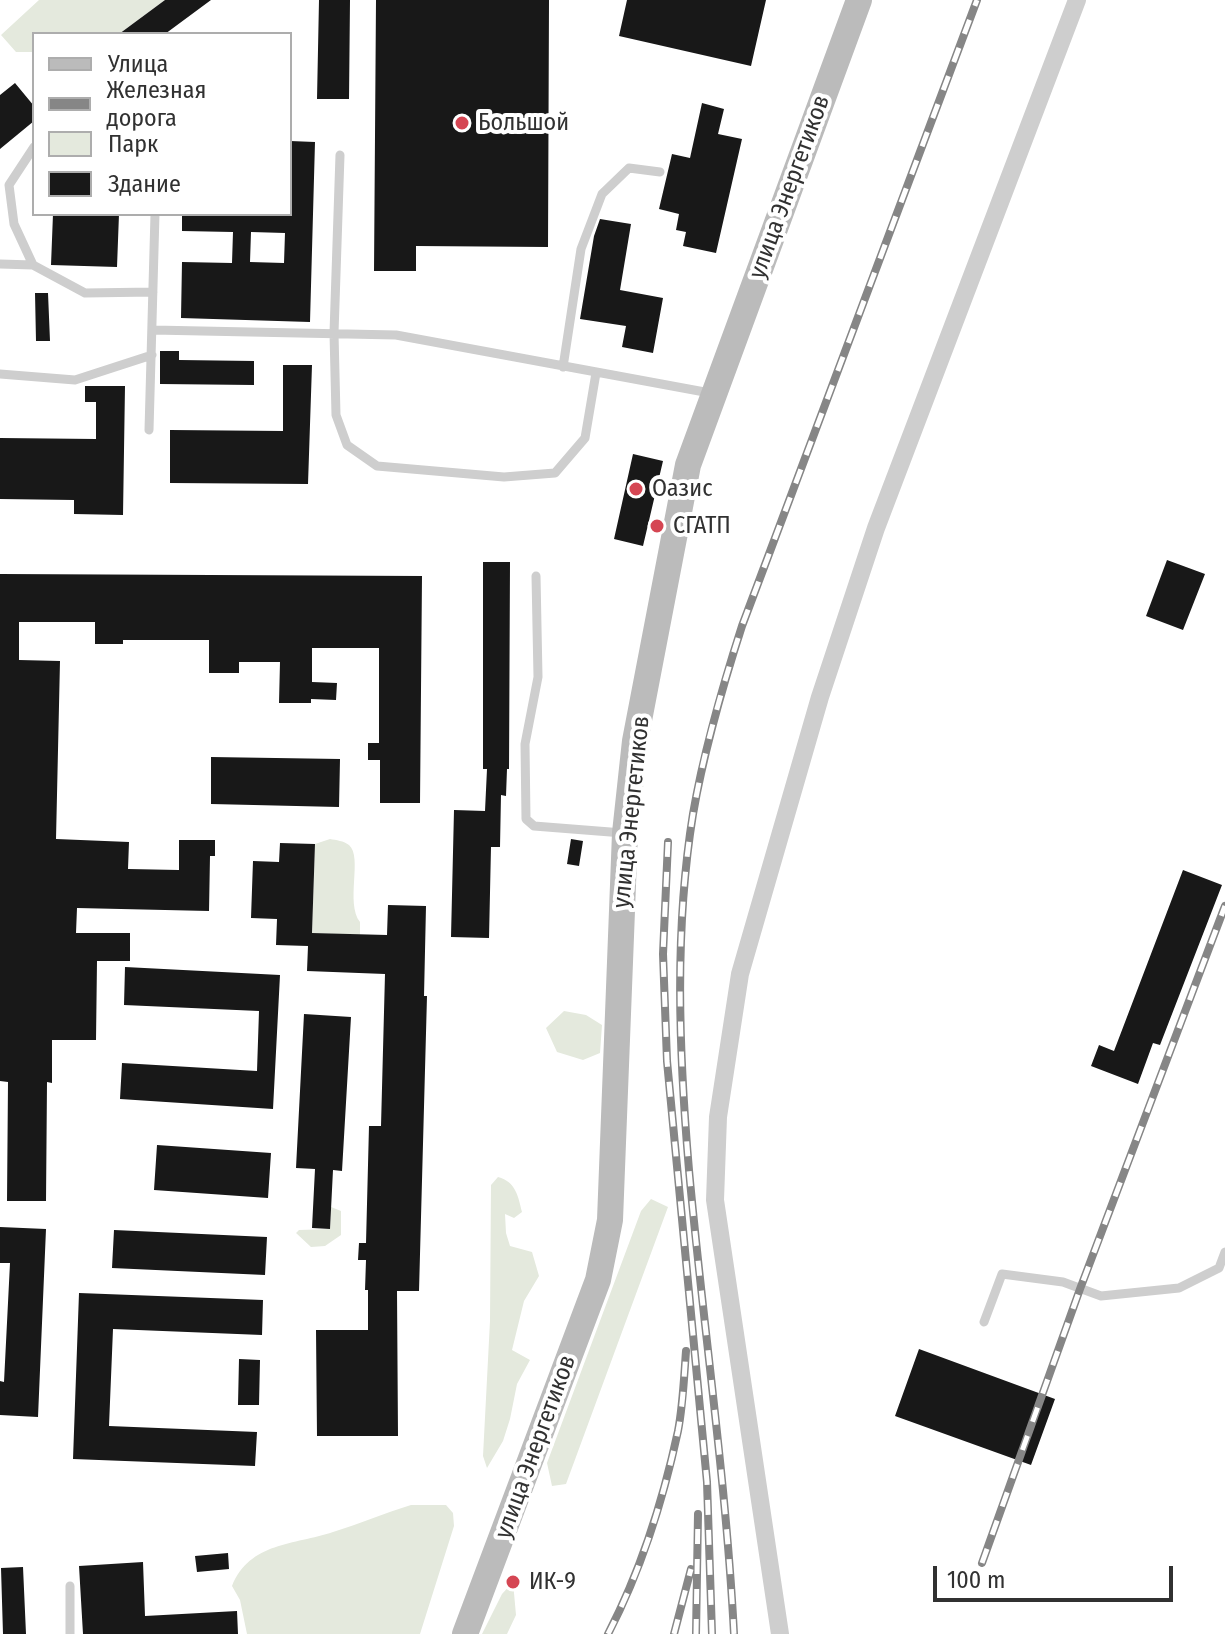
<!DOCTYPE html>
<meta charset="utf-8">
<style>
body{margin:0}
#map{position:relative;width:1225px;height:1634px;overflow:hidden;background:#fff;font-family:"Fira Sans Condensed",sans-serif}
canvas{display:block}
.legend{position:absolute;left:32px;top:32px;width:260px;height:184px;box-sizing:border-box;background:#fff;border:2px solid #adadad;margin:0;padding:10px 14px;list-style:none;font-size:24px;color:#313131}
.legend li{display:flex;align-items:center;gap:16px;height:40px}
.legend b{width:40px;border:2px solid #adadad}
.scale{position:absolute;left:933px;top:1566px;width:240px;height:36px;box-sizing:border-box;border:4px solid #313131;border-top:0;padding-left:10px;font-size:24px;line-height:28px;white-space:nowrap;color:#313131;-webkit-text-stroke:6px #fff;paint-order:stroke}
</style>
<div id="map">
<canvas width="1225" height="1634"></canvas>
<ul class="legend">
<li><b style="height:10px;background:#bbb"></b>Улица</li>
<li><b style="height:10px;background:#868686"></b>Железная дорога</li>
<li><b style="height:22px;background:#e4e9dd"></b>Парк</li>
<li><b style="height:22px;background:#181818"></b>Здание</li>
</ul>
<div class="scale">100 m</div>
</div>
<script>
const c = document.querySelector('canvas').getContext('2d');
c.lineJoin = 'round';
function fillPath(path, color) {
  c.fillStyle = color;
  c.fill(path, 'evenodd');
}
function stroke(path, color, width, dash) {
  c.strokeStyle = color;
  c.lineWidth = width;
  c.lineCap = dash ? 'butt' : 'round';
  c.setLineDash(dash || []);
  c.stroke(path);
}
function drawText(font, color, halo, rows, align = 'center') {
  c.font = font + ' "Fira Sans Condensed",sans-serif';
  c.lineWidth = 8;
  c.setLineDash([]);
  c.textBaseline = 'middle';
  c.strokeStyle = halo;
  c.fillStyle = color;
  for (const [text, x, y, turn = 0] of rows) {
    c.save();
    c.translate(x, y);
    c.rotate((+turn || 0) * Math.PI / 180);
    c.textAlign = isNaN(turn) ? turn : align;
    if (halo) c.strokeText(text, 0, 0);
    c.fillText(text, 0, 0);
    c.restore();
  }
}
fillPath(new Path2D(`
 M39 0H165L119 34H34V52H16L1 35Z
 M330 839C336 840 344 841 349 845 363 857 345 903 360 922V935L312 933 315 844Z
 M564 1011 586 1015 602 1025 600 1053 583 1060 557 1052 546 1028Z
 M498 1177C516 1182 518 1196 522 1212L514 1218 505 1214 506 1233 510 1246 532 1252 539 1276 524 1301 512 1350 530 1360 517 1384 510 1419 503 1441 487 1468 483 1456 490 1321 491 1185Z
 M651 1199 668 1207 566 1484 552 1486 547 1463 641 1211Z
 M331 1207 341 1211V1235L325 1246 311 1247 296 1233 299 1230 330 1229Z
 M411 1505H446L453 1513 454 1526 420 1634H247L240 1600 232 1586C250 1542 294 1545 333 1532 360 1524 384 1513 411 1505Z
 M513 1582 516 1615 507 1634H482L502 1594Z`), '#e4e9dd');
fillPath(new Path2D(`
 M165 0H211L165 34H119Z
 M319 0H350L349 99H317Z
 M376 0H549L548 247 416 246V271H374Z
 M627 0H766L751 66 619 36Z
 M15 83 34 106V121L0 149V95Z
 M702 103 724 109 718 134 742 139 716 253 683 246 686 232 676 230 679 214 659 209 672 154 690 158Z
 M290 141 315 142 310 322 181 318 182 262 232 263 233 232 182 231V214H290ZM251 232 285 233 284 263 250 262Z
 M53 214H119L117 267 51 265Z
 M600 219 631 224 620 290 663 298 653 353 622 347 626 326 580 319 594 236Z
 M35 293H48L50 341H36Z
 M160 351H179V360L254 361V385L160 384Z
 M283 365H312L308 484 170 483V430L283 431Z
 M85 386H125L123 515 74 514V500L0 499V438L96 439V402H85Z
 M633 454 663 461 643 546 614 539Z
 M1167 560 1205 574 1183 630 1146 616Z
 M483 562H510L509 769H507L506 796 501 795 500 847H491L489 938 451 937 454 810 485 811 487 769H483Z
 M0 574 422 576 420 803H380V760H368V743H379V648H312V682L337 683 336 700 311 699V703H279L280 662H239V673H209V640H123V644H95V622H19V660L60 661 56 839 129 842 128 869 179 870V840H215V856H210L209 911 77 908 76 933H130V961H97L96 1040H52V1083L47 1082 46 1201H7L8 1082 0 1081Z
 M211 757 340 759 339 807 211 804Z
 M571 839 583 841 579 866 567 864Z
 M280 843 315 844 312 933 387 935 388 905 426 906 424 996H427L419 1291H397L398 1436H317L316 1330H368V1290H365L366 1260H358L359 1243H366L369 1126H381L385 974 307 971 308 946 276 945 277 919 251 918 253 861 279 862Z
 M1183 870 1222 885 1160 1045 1153 1043 1138 1084 1091 1066 1099 1045 1114 1051Z
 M125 967 280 975 273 1109 120 1099 122 1063 257 1071 259 1011 124 1005Z
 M304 1014 351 1017 342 1171 333 1170 330 1229 312 1228 315 1169 296 1168Z
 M157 1145 271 1153 268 1198 154 1190Z
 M0 1227 46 1229 38 1417 0 1415V1381L4 1382 10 1263H0Z
 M114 1230 267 1237 265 1275 112 1268Z
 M79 1293 263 1300 262 1335 113 1329 109 1426 257 1432 255 1466 73 1459Z
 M919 1349 1055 1399 1031 1465 895 1416Z
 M239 1359 260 1360 259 1405H238Z
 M228 1553 229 1569 197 1572 195 1556Z
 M143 1562 145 1616 237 1611 238 1634H83L79 1566Z
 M23 1567 26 1634H3L1 1568Z`), '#181818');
stroke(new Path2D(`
 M34 147 9 185 14 224 33 265 85 293 153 292
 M340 155 334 333 336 415 347 445 377 466 504 477 555 473 585 438 596 373
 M0 264 33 265
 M153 330 396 335 710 393
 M563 367 581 249 602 194 629 168 660 172
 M0 374 75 380 152 355
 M149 430 155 214
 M536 576 538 677 525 744 526 819 534 826 623 833
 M984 1322 1002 1274 1063 1282 1101 1296 1179 1288 1219 1268 1225 1252
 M70 1586V1634`), '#cecece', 9);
stroke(new Path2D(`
 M780 1634 715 1200 718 1117 740 974 820 697 876 528 1077 0`), '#cecece', 18);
stroke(new Path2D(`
 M465 1634 598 1280 610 1220 625 833 635 741 688 465 859 0`), '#bbb', 26);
const rail = new Path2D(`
 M668 842 663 954 667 1061 707 1482 712 1634
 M982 1563 1080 1289 1225 906
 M608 1634C641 1570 663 1501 678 1431 683 1405 684 1377 686 1351
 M674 1634 691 1569
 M696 1634 698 1514
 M734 1634C726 1479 703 1325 689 1170 679 1053 674 931 693 814 704 750 722 688 742 626L977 0`);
stroke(rail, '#868686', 8);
stroke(rail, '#fff', 5, [15]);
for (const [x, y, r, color] of [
 [462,123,8,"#d54653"],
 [636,489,8,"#d54653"],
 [657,526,8,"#d54653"],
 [513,1582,8,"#d54653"]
]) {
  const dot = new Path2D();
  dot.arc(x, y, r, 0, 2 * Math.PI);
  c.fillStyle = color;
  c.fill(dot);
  stroke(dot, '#fff', 3);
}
drawText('24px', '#313131', '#fff', [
 ["Большой",478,123],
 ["Оазис",652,489],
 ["СГАТП",673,526],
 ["ИК-9",529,1582]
], 'left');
drawText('24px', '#313131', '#fff', [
 ["улица Энергетиков",790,187,-70],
 ["улица Энергетиков",632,812,-84],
 ["улица Энергетиков",536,1447,-70]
]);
</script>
